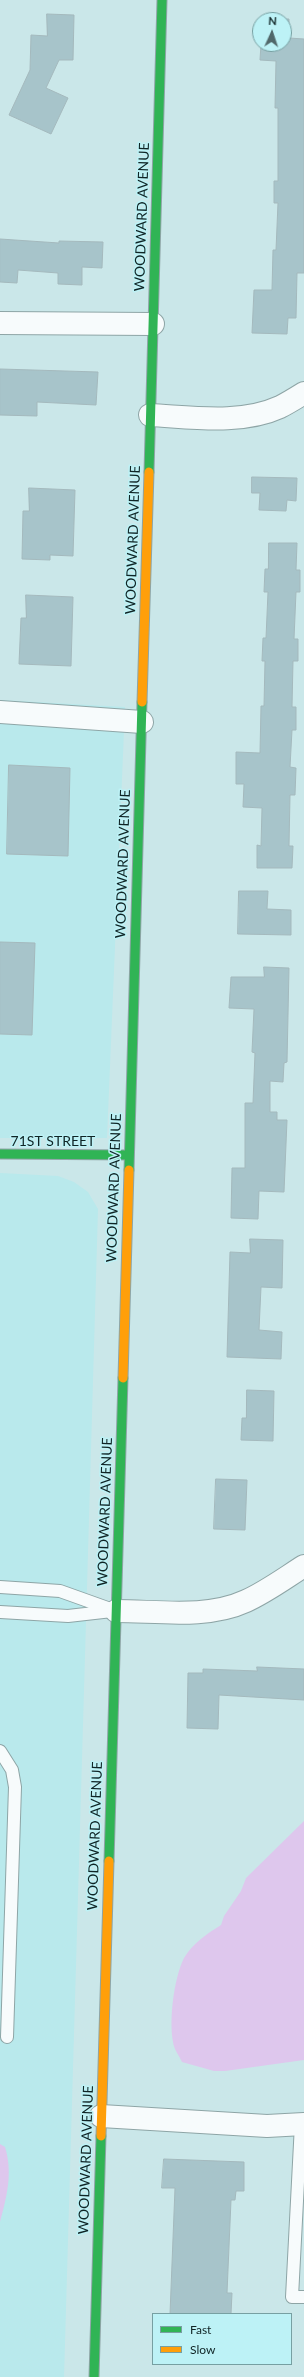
<!DOCTYPE html>
<style>
body{margin:0}
#map{position:relative;width:304px;height:2377px;overflow:hidden;background:#cae7e9;font-family:Lato,sans-serif}
canvas{display:block}
.legend{position:absolute;left:152px;top:2313px;width:140px;height:52px;box-sizing:border-box;background:#bdf2f6;border:1px solid #77a0a2;margin:0;padding:5px 7px;list-style:none;font-size:12px;color:#0f2425}
.legend li{display:flex;align-items:center;gap:8px;height:20px}
.legend b{width:20px;border:1px solid #77a0a2}
.north{position:absolute;left:252px;top:12px;width:40px;height:40px;box-sizing:border-box;background:#bdf2f6;border:1px solid #77a0a2;border-radius:50%;rotate:3deg;font-size:11px;font-weight:700;line-height:16px;text-align:center;color:#0f2425}
.north::after{content:'';display:block;margin:auto;width:14px;height:18px;background:#50686a;clip-path:polygon(50% 0,100% 100%,50% 72%,0 100%)}
</style>
<div id="map">
<canvas width="304" height="2377"></canvas>
<ul class="legend">
<li><b style="height:5px;background:#30b455"></b>Fast</li>
<li><b style="height:5px;background:#ff9f0a"></b>Slow</li>
</ul>
<div class="north">N</div>
</div>
<script>
const c = document.querySelector('canvas').getContext('2d');
c.lineJoin = 'round';
function fillPath(path, color) {
  c.fillStyle = color;
  c.fill(path, 'evenodd');
}
function stroke(path, color, width, dash) {
  c.strokeStyle = color;
  c.lineWidth = width;
  c.lineCap = dash ? 'butt' : 'round';
  c.setLineDash(dash || []);
  c.stroke(path);
}
function drawText(font, color, halo, rows, align = 'center') {
  c.font = font + ' Lato,sans-serif';
  c.lineWidth = 3;
  c.setLineDash([]);
  c.textBaseline = 'middle';
  c.strokeStyle = halo;
  c.fillStyle = color;
  for (const [text, x, y, turn = 0] of rows) {
    c.save();
    c.translate(x, y);
    c.rotate((+turn || 0) * Math.PI / 180);
    c.textAlign = isNaN(turn) ? turn : align;
    if (halo) c.strokeText(text, 0, 0);
    c.fillText(text, 0, 0);
    c.restore();
  }
}
fillPath(new Path2D(`
 M0 700 125 707 107 1138H0Z
 M0 1173 58 1176 74 1182 88 1192 98 1209 64 2377H0Z`), '#b9e9ec');
fillPath(new Path2D(`
 M304 1821V2060L225 2071H214L182 2062C180 2058 177 2053 175 2049 167 2028 174 1977 184 1958 192 1944 208 1933 221 1925L224 1916 241 1891 246 1878Z
 M0 2144 5 2147C13 2173 7 2196 0 2222Z`), '#dec7ed');
const building = new Path2D(`
 M47 14 74 15 73 60H59L46 88 68 98 51 134 9 115 30 70 31 35 47 36Z
 M261 19H289V38L304 39V273H297L296 318H288L287 334 252 333 254 290H272L273 250H276L278 203H274V181H278V108H275L276 61 260 60 261 44H284V20Z
 M0 239 59 243V241L103 242 102 268 82 267V285L58 284V273L18 270 17 283 0 282Z
 M0 369 98 372 96 405 37 402V416L0 415Z
 M252 477 297 478 296 501 287 500 286 511 259 510 260 493H252Z
 M29 488 75 490 73 556 50 555V560L22 559 23 511H29Z
 M269 543H297L296 570H300V592H296L294 639H298V661H293L292 707H296V730H292L290 767 296 768 295 795H290L289 846H293L292 868H257V845L261 846 262 808 243 807 244 784H236V752L260 753 261 706H264L265 661H262L263 638H266L268 592H264L265 569H268Z
 M26 595 73 597 71 666 19 664 21 618H26Z
 M9 765 70 768 68 856 7 854Z
 M239 891H268L267 909 291 910V935L238 934Z
 M0 942 35 943 32 1035 0 1034Z
 M264 967 289 968 287 1062 284 1063 283 1082 270 1081V1112H277V1120H287L284 1192 259 1191 258 1219 231 1218 232 1168H245V1103H253L255 1053 252 1052 254 1009 229 1008 231 977H264Z
 M250 1239 283 1240 282 1288 261 1287 259 1330 282 1332 281 1359 227 1357 230 1252 250 1253Z
 M247 1390 274 1391 273 1441 241 1440 242 1418H246Z
 M216 1479 247 1480 245 1530 214 1529Z
 M257 1667 304 1669V1700L219 1695 218 1729 187 1728 188 1673H203V1669L257 1671Z
 M164 2159 244 2162V2191H236L235 2200H231L227 2293H232L231 2314H170L175 2188H162Z`);
fillPath(building, '#a7c4ca');
stroke(building, '#a4b9bd', 1);
const lane = new Path2D(`
 M0 1587 60 1591 116 1611
 M0 1612 68 1616 112 1611
 M0 1751 12 1770 15 1787 7 2037
 M301 2124 292 2297H304`);
const street = new Path2D(`
 M0 323 153 324
 M150 415C191 417 241 425 280 407 288 403 296 398 304 393
 M0 712 142 722
 M116 1611C158 1611 207 1619 246 1601 266 1592 285 1578 304 1566
 M101 2116 267 2126 304 2124`);
const fast = new Path2D(`
 M149 472 162 0
 M0 1154 129 1155
 M129 1170 142 702
 M109 1861 123 1378
 M94 2377 101 2136`);
const slow = new Path2D(`
 M142 702 149 472
 M123 1378 129 1170
 M101 2136 109 1861`);
stroke(lane, '#8ea5a6', 14);
stroke(street, '#8ea5a6', 24);
stroke(fast, '#8ea5a6', 11);
stroke(slow, '#8ea5a6', 11);
stroke(lane, '#f7fbfc', 12);
stroke(street, '#f7fbfc', 22);
stroke(fast, '#30b455', 9);
stroke(slow, '#ff9f0a', 9);
drawText('14px', '#0f2425', '#bdf2f6', [
 ["WOODWARD AVENUE",142,217,-88],
 ["WOODWARD AVENUE",133,540,-88],
 ["WOODWARD AVENUE",123,864,-88],
 ["71ST STREET",53,1141],
 ["WOODWARD AVENUE",114,1188,-88],
 ["WOODWARD AVENUE",105,1512,-88],
 ["WOODWARD AVENUE",95,1836,-88],
 ["WOODWARD AVENUE",86,2160,-88]
]);
</script>
